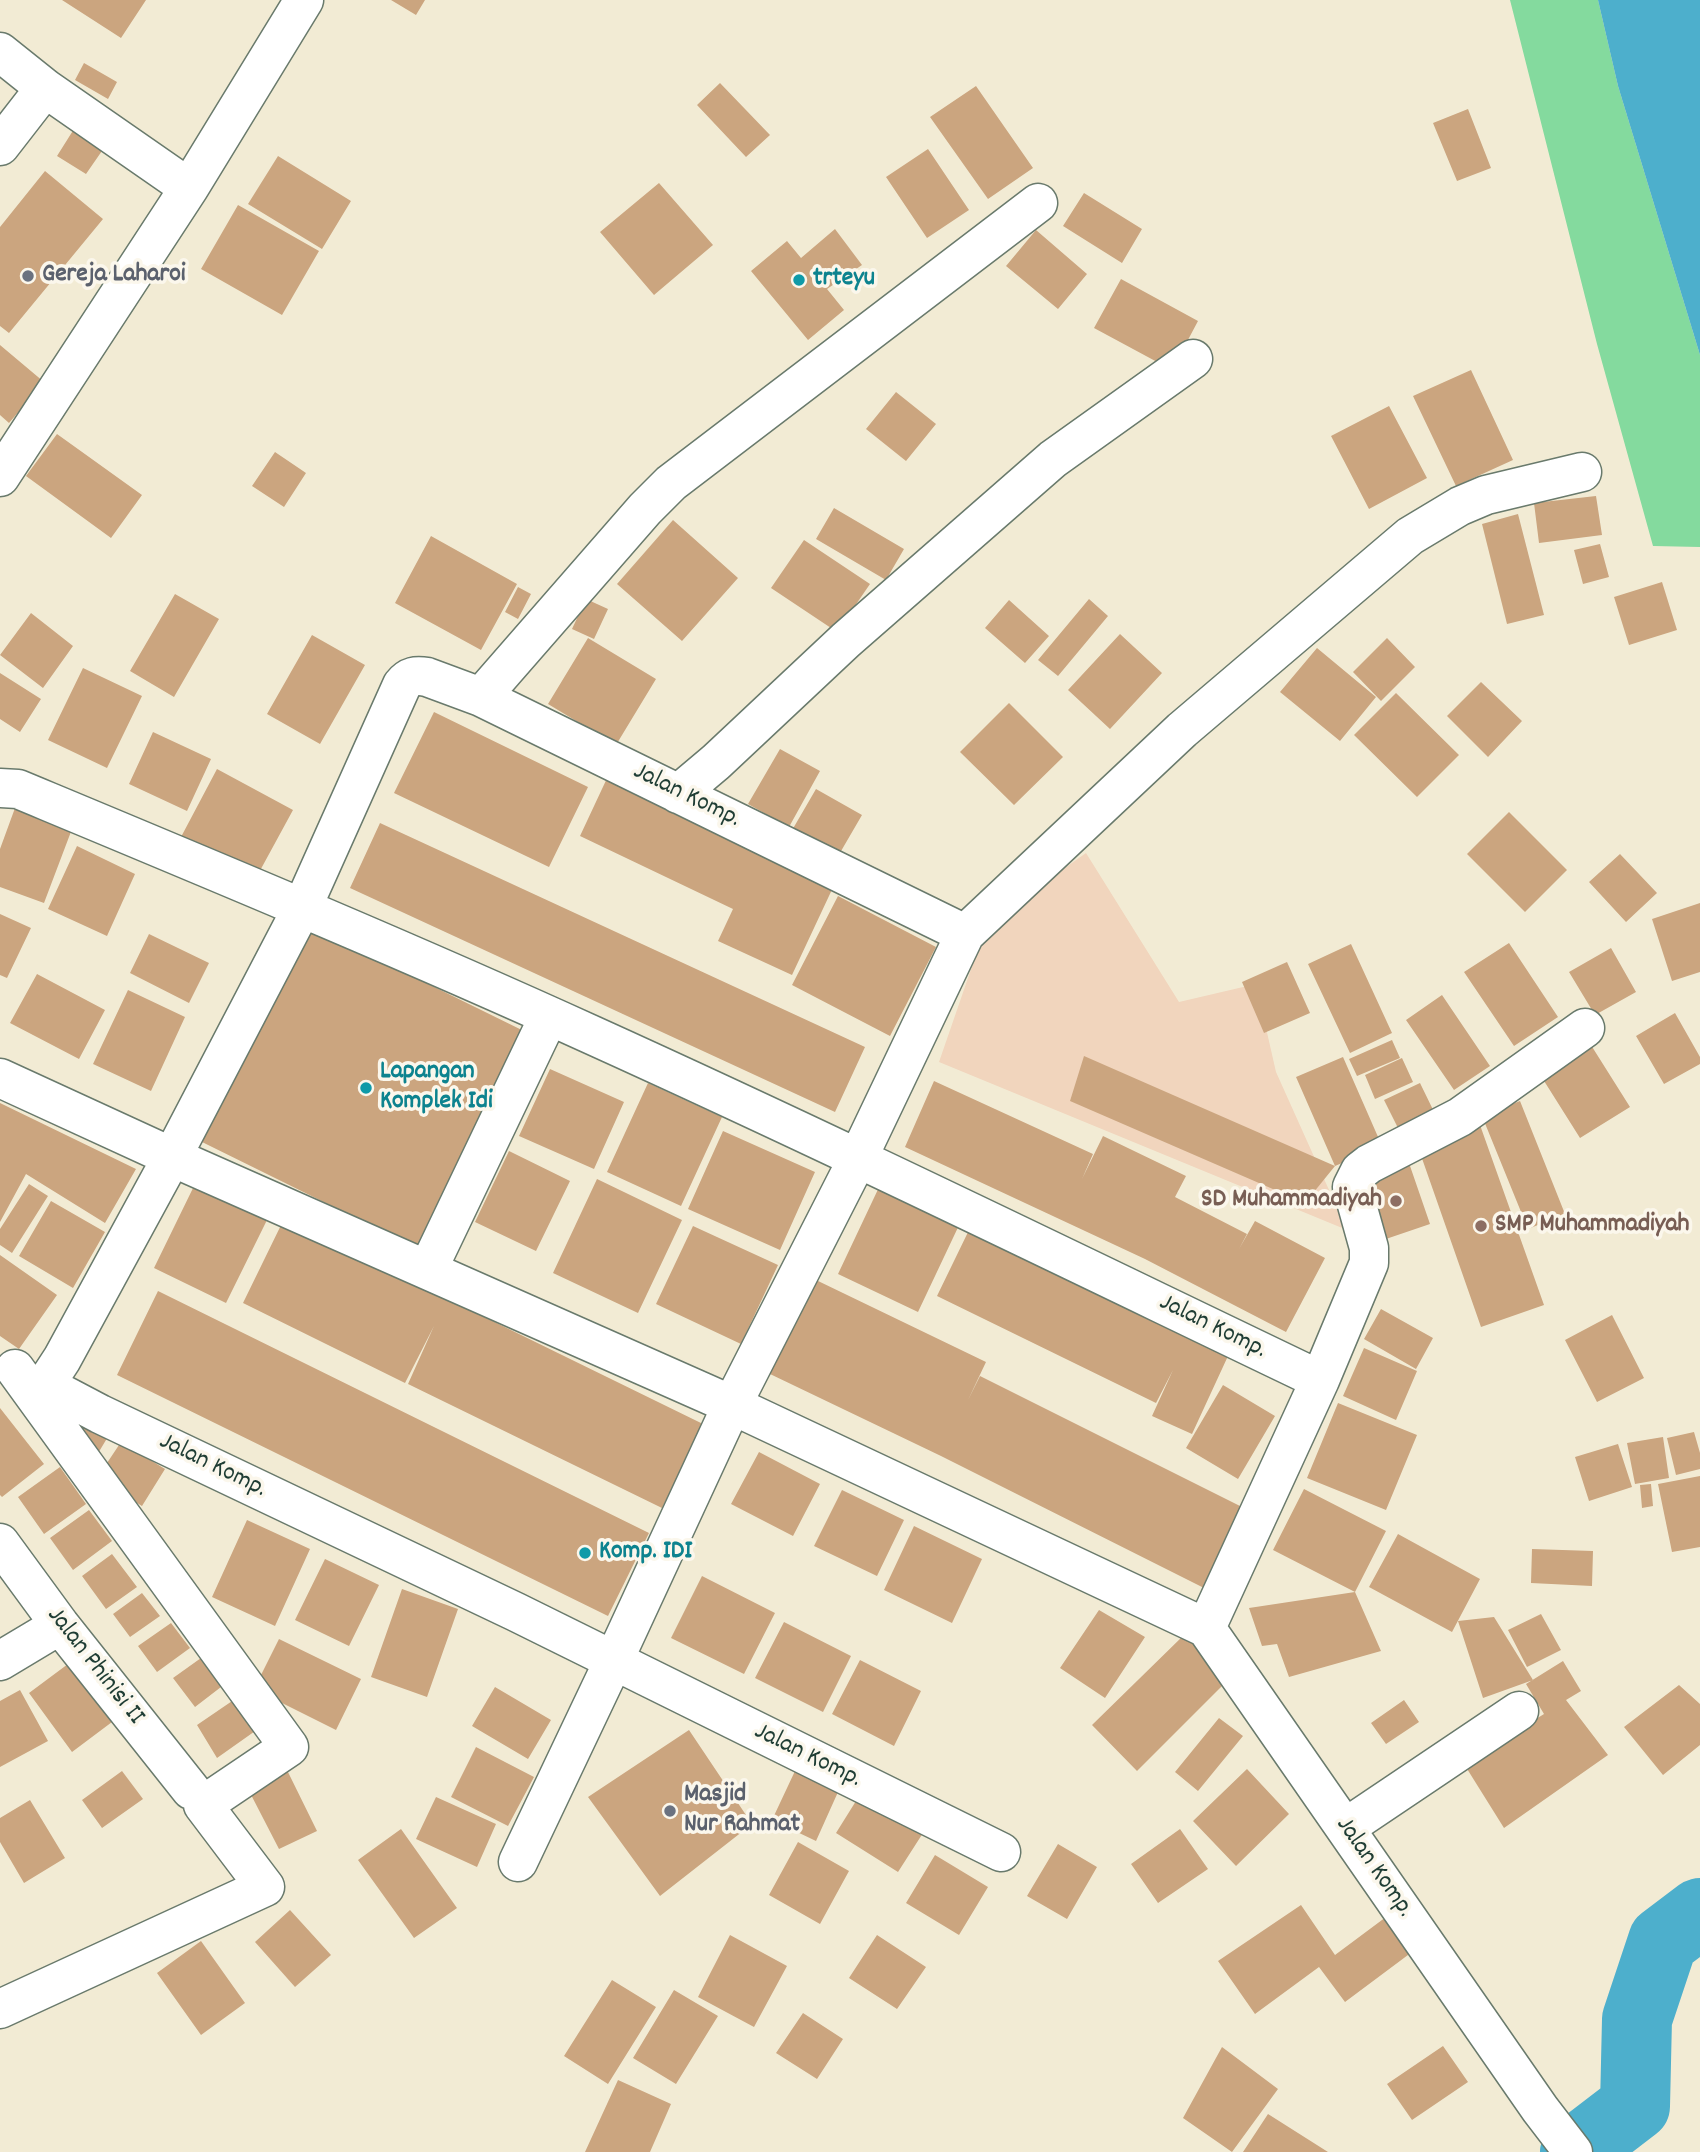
<!DOCTYPE html>
<style>
body{margin:0}
canvas{display:block;background:#f2ebd4}
</style>
<canvas width="1700" height="2152"></canvas>
<script>
const c = document.querySelector('canvas').getContext('2d');
c.lineJoin = 'round';
function fillPath(path, color) {
  c.fillStyle = color;
  c.fill(path, 'evenodd');
}
function stroke(path, color, width, dash) {
  c.strokeStyle = color;
  c.lineWidth = width;
  c.lineCap = dash ? 'butt' : 'round';
  c.setLineDash(dash || []);
  c.stroke(path);
}
function drawText(font, color, halo, rows, align = 'center') {
  c.font = font + ' Dekko,sans-serif';
  c.lineWidth = 7;
  c.setLineDash([]);
  c.textBaseline = 'middle';
  c.strokeStyle = halo;
  c.fillStyle = color;
  for (const [text, x, y, turn = 0] of rows) {
    c.save();
    c.translate(x, y);
    c.rotate((+turn || 0) * Math.PI / 180);
    c.textAlign = isNaN(turn) ? turn : align;
    if (halo) c.strokeText(text, 0, 0);
    c.fillText(text, 0, 0);
    c.restore();
  }
}
fillPath(new Path2D(`
 M1086 853 1179 1002 1256 984 1276 1072 1347 1230 939 1062 987 923Z`), '#f1d5bd');
fillPath(new Path2D(`
 M1510 0H1598L1618 86 1700 355V547L1653 546 1597 344Z`), '#84da9e');
fillPath(new Path2D(`
 M1598 0H1700V355L1618 86Z`), '#4dafcc');
stroke(new Path2D(`
 M1575 2152 1635 2106 1637 2019 1663 1941 1700 1913`), '#4dafcc', 70);
fillPath(new Path2D(`
 M62 0H146L121 38Z
 M391 0H425L416 15Z
 M84 63 117 82 108 99 75 80Z
 M720 83 770 135 746 157 697 105Z
 M976 86 1033 168 988 199 930 117Z
 M1468 109 1491 168 1457 181 1433 123Z
 M74 129 104 148 86 174 57 156Z
 M928 149 969 210 927 238 886 177Z
 M278 156 351 201 322 249 248 204Z
 M45 171 103 219 9 333 0 326V227Z
 M659 183 713 245 654 295 600 232Z
 M1084 193 1142 229 1122 263 1063 226Z
 M238 205 319 251 282 315 201 269Z
 M835 229 862 265 827 289 844 310 808 340 751 271 787 241 801 258Z
 M1036 230 1087 274 1058 309 1006 266Z
 M1121 279 1198 321 1172 370 1094 328Z
 M0 345 44 382 9 423 0 415Z
 M1471 370 1513 460 1456 486 1413 396Z
 M896 392 936 424 906 461 866 429Z
 M1389 406 1427 478 1369 509 1331 436Z
 M57 434 142 495 111 538 26 476Z
 M275 452 306 473 284 507 252 486Z
 M1596 496 1602 535 1539 543 1534 503Z
 M834 508 904 549 886 580 816 539Z
 M1518 514 1544 615 1507 624 1482 524Z
 M673 520 738 578 682 641 617 584Z
 M431 536 517 584 481 650 395 603Z
 M804 540 870 584 837 632 771 588Z
 M1600 544 1609 577 1583 584 1574 550Z
 M1662 582 1677 630 1629 645 1614 597Z
 M518 587 531 594 518 619 505 612Z
 M175 594 219 619 174 697 130 671Z
 M586 599 608 609 594 639 572 629Z
 M1089 599 1108 616 1058 676 1038 660Z
 M1009 600 1049 636 1025 663 985 628Z
 M31 613 73 646 43 688 0 655Z
 M1120 634 1162 673 1110 729 1068 690Z
 M312 635 365 665 320 744 267 714Z
 M588 638 656 679 616 745 548 704Z
 M1387 638 1415 667 1381 701 1353 672Z
 M1317 648 1376 697 1340 741 1280 692Z
 M83 668 142 696 107 768 48 740Z
 M0 673 41 699 20 732 0 719Z
 M1481 682 1522 721 1488 757 1447 716Z
 M1396 693 1459 755 1417 797 1354 735Z
 M1009 703 1063 757 1014 805 960 752Z
 M434 712 588 787 549 867 394 793Z
 M153 732 211 759 187 811 129 784Z
 M780 749 820 771 789 827 748 804Z
 M217 769 293 810 256 878 181 837Z
 M609 774 836 881 792 975 718 941 733 909 580 836Z
 M816 789 862 815 837 858 791 832Z
 M15 808 72 829 44 903 0 887V849Z
 M1509 812 1567 870 1525 912 1467 854Z
 M380 823 865 1047 835 1112 350 888Z
 M77 846 135 874 107 936 48 909Z
 M1620 854 1657 893 1626 922 1589 882Z
 M838 896 936 947 890 1036 792 985Z
 M1700 903V972L1672 981 1652 919Z
 M0 914 31 928 7 978 0 975Z
 M306 924 532 1035 425 1252 200 1141Z
 M149 934 209 963 189 1003 130 973Z
 M1509 943 1558 1017 1514 1046 1464 972Z
 M1351 944 1392 1033 1350 1053 1308 964Z
 M1611 948 1636 992 1595 1015 1569 972Z
 M1287 962 1310 1013 1264 1033 1242 982Z
 M37 974 105 1010 79 1059 10 1023Z
 M128 990 185 1017 151 1091 93 1064Z
 M1442 995 1490 1066 1454 1090 1406 1020Z
 M1675 1013 1700 1057V1064L1664 1084 1636 1036Z
 M1584 1034 1630 1107 1580 1138 1534 1065Z
 M1392 1040 1400 1058 1357 1076 1349 1059Z
 M1084 1056 1335 1166 1305 1203 1070 1101Z
 M1343 1057 1382 1146 1335 1166 1296 1077Z
 M1402 1058 1413 1082 1375 1099 1365 1075Z
 M550 1069 624 1102 594 1169 519 1136Z
 M934 1081 1093 1154 1082 1179 1103 1136 1186 1176 1175 1197 1247 1234 1239 1249 1255 1221 1325 1258 1286 1332 1145 1259 905 1147Z
 M648 1083 722 1117 681 1206 607 1172Z
 M1420 1083 1438 1120 1403 1138 1384 1100Z
 M1520 1101 1565 1214 1528 1229 1482 1116Z
 M0 1103 136 1169 105 1223 26 1174 0 1222Z
 M1480 1125 1544 1305 1481 1327 1418 1147Z
 M723 1131 815 1172 780 1250 688 1209Z
 M509 1151 570 1181 536 1251 475 1222Z
 M1409 1163 1430 1224 1383 1240 1362 1178Z
 M597 1179 682 1220 638 1313 553 1273Z
 M881 1183 961 1221 918 1312 838 1274Z
 M29 1184 48 1196 12 1253 0 1245V1229Z
 M195 1184 267 1220 226 1303 154 1268Z
 M51 1201 105 1232 73 1288 19 1256Z
 M284 1219 703 1424 662 1508 408 1384 434 1326 405 1383 243 1303Z
 M693 1226 778 1265 741 1344 656 1304Z
 M970 1228 1234 1343 1192 1434 1152 1416 1173 1370 1156 1403 937 1296Z
 M0 1255 57 1295 19 1349 0 1336Z
 M816 1280 986 1362 968 1400 980 1376 1248 1510 1208 1590 941 1456 770 1374Z
 M158 1291 649 1533 608 1616 117 1375Z
 M1381 1309 1433 1338 1416 1369 1364 1339Z
 M1612 1315 1644 1378 1597 1402 1565 1340Z
 M1364 1348 1417 1371 1396 1420 1343 1396Z
 M1223 1385 1275 1416 1238 1479 1186 1448Z
 M1338 1403 1417 1435 1386 1510 1307 1478Z
 M0 1408 44 1464 2 1497 0 1495Z
 M66 1408 109 1435 97 1455Z
 M1694 1432 1700 1453V1469L1676 1475 1667 1438Z
 M1663 1437 1669 1478 1635 1484 1627 1443Z
 M121 1442 165 1469 142 1506 97 1478Z
 M1618 1444 1632 1487 1589 1501 1575 1457Z
 M759 1452 820 1484 793 1536 731 1504Z
 M60 1467 86 1504 44 1534 18 1497Z
 M1700 1476V1547L1672 1552 1658 1484Z
 M1651 1484 1653 1506 1642 1508 1640 1485Z
 M1304 1489 1386 1531 1355 1592 1273 1550Z
 M842 1490 904 1520 877 1576 814 1546Z
 M89 1510 112 1541 73 1570 50 1538Z
 M247 1520 310 1549 275 1626 212 1597Z
 M914 1526 982 1559 952 1623 884 1590Z
 M1398 1534 1480 1579 1452 1632 1369 1587Z
 M1532 1549 1593 1551 1592 1586 1531 1583Z
 M112 1554 137 1587 106 1609 82 1576Z
 M325 1559 379 1585 349 1646 295 1620Z
 M702 1576 775 1613 744 1674 671 1638Z
 M402 1589 458 1609 427 1697 371 1677Z
 M1355 1592 1381 1651 1289 1677 1277 1644 1262 1646 1249 1608Z
 M142 1593 160 1616 130 1637 113 1614Z
 M1099 1610 1145 1637 1105 1698 1060 1668Z
 M1541 1614 1561 1650 1527 1667 1508 1630Z
 M1494 1617 1533 1680 1483 1698 1458 1621Z
 M784 1622 851 1656 823 1712 755 1678Z
 M171 1623 190 1648 157 1672 138 1646Z
 M1185 1634 1232 1676 1137 1771 1092 1725Z
 M279 1639 361 1679 336 1730 254 1689Z
 M201 1658 221 1687 195 1707 173 1678Z
 M860 1660 921 1691 894 1746 832 1714Z
 M1563 1661 1581 1691 1566 1700 1608 1755 1504 1828 1464 1764 1544 1714 1526 1684Z
 M68 1664 112 1722 72 1752 29 1693Z
 M1679 1685 1700 1704V1745L1663 1775 1624 1727Z
 M495 1687 551 1720 528 1759 472 1726Z
 M20 1690 48 1741 0 1767V1701Z
 M238 1697 258 1729 217 1758 197 1725Z
 M1404 1700 1419 1722 1386 1744 1371 1723Z
 M1219 1718 1243 1736 1198 1791 1175 1772Z
 M689 1730 752 1824 660 1896 588 1797Z
 M476 1747 534 1777 508 1826 451 1797Z
 M286 1768 317 1831 279 1849 247 1787Z
 M1247 1769 1289 1814 1236 1866 1193 1821Z
 M122 1771 143 1799 102 1828 82 1800Z
 M795 1771 838 1792 816 1841 772 1820Z
 M861 1793 923 1833 898 1872 836 1833Z
 M436 1797 496 1824 477 1867 416 1839Z
 M30 1800 65 1858 24 1883 0 1842V1818Z
 M401 1829 457 1908 414 1938 358 1860Z
 M1180 1829 1208 1869 1158 1903 1131 1864Z
 M798 1842 849 1871 820 1924 769 1895Z
 M1058 1844 1097 1867 1067 1919 1027 1896Z
 M935 1855 988 1887 959 1935 906 1903Z
 M1301 1905 1335 1955 1386 1917 1412 1952 1345 2002 1319 1967 1255 2014 1218 1961Z
 M290 1910 331 1955 295 1987 255 1942Z
 M730 1935 787 1966 754 2027 698 1997Z
 M877 1935 926 1967 897 2009 849 1978Z
 M201 1941 245 2003 201 2035 157 1973Z
 M612 1980 656 2007 608 2084 564 2056Z
 M674 1990 718 2016 676 2084 633 2058Z
 M803 2013 843 2039 817 2079 776 2053Z
 M1443 2046 1468 2082 1412 2120 1387 2084Z
 M1222 2047 1278 2089 1232 2152 1183 2118Z
 M618 2080 671 2104 650 2152H585Z
 M1268 2114 1328 2152H1243Z`), '#cba57f');
const minor = new Path2D(`
 M0 52 45 88 189 188
 M0 146 45 88
 M0 477 189 188 304 0
 M481 697 645 509 671 483 1038 203
 M0 788 18 789C210 869 403 949 592 1035 837 1146 1078 1264 1320 1380L1206 1628
 M678 794 716 762 846 640 1053 459 1193 359
 M965 934 1182 730 1410 536 1460 506 1486 495 1582 472
 M0 1078 172 1157 732 1405 613 1662 518 1862
 M428 1269 549 1016
 M1320 1380 1369 1263V1248L1352 1187 1360 1171 1369 1164 1460 1117 1585 1028
 M0 1543 60 1625 191 1790
 M0 1661 60 1625
 M1345 1828 1519 1711
 M1001 1852 516 1612 100 1414 45 1385 62 1359 172 1157 302 908 402 685C409 676 416 675 427 677L481 697 965 934 858 1158 732 1405 1206 1628 1540 2109 1573 2152
 M0 2009 265 1887 203 1805 289 1747 15 1369`);
stroke(minor, '#697a6c', 41);
stroke(minor, '#fff', 38);
for (const [x, y, r, color] of [
 [28,276,7,"#6b7280"],
 [799,280,7,"#0f9aa8"],
 [366,1088,7,"#0f9aa8"],
 [1396,1201,7,"#8d6e63"],
 [1481,1226,7,"#8d6e63"],
 [585,1553,7,"#0f9aa8"],
 [670,1811,7,"#6b7280"]
]) {
  const dot = new Path2D();
  dot.arc(x, y, r, 0, 2 * Math.PI);
  c.fillStyle = color;
  c.fill(dot);
  stroke(dot, '#fbf7ec', 2.5);
}
drawText('bold 26px', '#5b616d', '#fbf7ec', [
 ["Gereja Laharoi",42,276],
 ["Masjid",684,1796],
 ["Nur Rahmat",684,1826]
], 'left');
drawText('bold 26px', '#0d838f', '#fbf7ec', [
 ["trteyu",813,280],
 ["Lapangan",380,1073],
 ["Komplek Idi",380,1103],
 ["Komp. IDI",599,1553]
], 'left');
drawText('26px', '#1f3d34', '#fbf7ec', [
 ["Jalan Komp.",686,797,26],
 ["Jalan Komp.",1212,1328,26],
 ["Jalan Komp.",212,1467,26],
 ["Jalan Phinisi II",94,1667,52],
 ["Jalan Komp.",807,1757,26],
 ["Jalan Komp.",1373,1868,55]
]);
drawText('bold 26px', '#785e54', '#fbf7ec', [
 ["SD Muhammadiyah",1382,1201],
 ["SMP Muhammadiyah",1495,1226,"left"]
], 'right');
</script>
